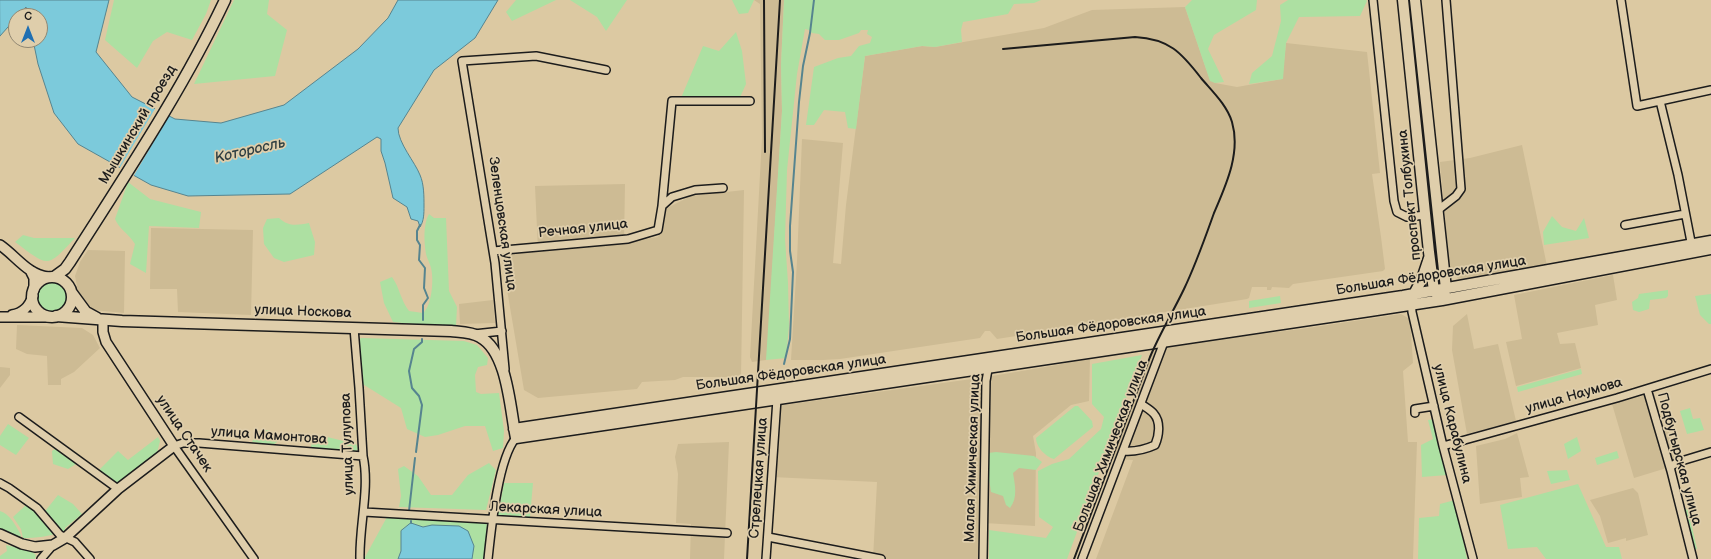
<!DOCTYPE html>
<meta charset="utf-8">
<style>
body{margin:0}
#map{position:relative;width:1711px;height:559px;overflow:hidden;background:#dcc9a2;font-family:"Balsamiq Sans",sans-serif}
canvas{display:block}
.north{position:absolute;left:8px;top:8px;width:40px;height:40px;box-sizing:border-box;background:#dfceab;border:1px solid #918772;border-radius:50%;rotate:0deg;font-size:11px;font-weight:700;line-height:16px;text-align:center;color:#1c1c1c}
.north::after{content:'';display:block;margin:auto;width:14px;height:18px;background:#1f6fb2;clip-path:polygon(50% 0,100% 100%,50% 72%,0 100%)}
</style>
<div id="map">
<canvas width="1711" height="559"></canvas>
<div class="north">С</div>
</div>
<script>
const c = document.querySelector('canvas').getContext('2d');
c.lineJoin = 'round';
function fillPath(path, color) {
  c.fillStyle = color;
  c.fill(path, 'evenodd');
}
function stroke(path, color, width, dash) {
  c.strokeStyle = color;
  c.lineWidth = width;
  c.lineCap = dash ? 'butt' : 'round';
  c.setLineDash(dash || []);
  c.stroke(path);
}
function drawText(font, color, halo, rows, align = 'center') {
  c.font = font + ' "Balsamiq Sans",sans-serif';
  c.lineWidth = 3.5;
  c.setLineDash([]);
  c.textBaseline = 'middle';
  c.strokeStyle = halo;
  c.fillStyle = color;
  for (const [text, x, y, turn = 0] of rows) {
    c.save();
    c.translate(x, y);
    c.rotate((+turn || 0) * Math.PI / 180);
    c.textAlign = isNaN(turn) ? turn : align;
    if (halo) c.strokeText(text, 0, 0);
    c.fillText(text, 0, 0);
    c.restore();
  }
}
fillPath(new Path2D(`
 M754 0H784L781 65 782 111 767 356 766 360 752 362 750 357 762 138 760 4Z
 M1185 7 1210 80 1215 83 1237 87 1282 79 1286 43 1367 52 1380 173 1372 174 1381 237 1385 269 1383 271 1293 284 1289 288 1272 287 1271 290H1267V287H1252L1249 298 1247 299 997 339 990 331H985L980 338 840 359 823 360H791L797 261 802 139 843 143 833 263 841 264 846 205 865 56 922 46 935 47 1044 28 1092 10Z
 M1522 145 1547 266 1461 281 1450 271 1440 162 1470 158Z
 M625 184 624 242 658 237 665 209 691 196 744 190 741 377H683L675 380 642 382 637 389 538 398 524 390 501 254 538 250 535 186Z
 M151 228 253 230 251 315 178 312 177 289H150Z
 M88 250 125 251 124 313 93 310 78 291 75 276 80 262Z
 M1613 275 1617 300 1595 305 1598 325 1557 333 1560 344 1575 343 1581 368 1516 386 1506 342 1522 339 1514 295Z
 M493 300 495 323 460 324 459 304Z
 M1401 314 1410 319 1413 363 1403 371 1408 442H1417L1413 559H1096L1133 460 1112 459 1154 347 1301 329Z
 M1467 314 1474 349 1498 344 1516 421 1467 434 1452 350 1453 326Z
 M17 325 82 328 93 335 100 348 74 372 61 379V385H48L47 356 27 354 16 349Z
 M1090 357 1089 401 1071 405 1033 436 1036 453 1035 526 984 523 983 559H873L877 482 772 477 777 406 986 377 1057 365Z
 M0 367 10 368V375L0 388Z
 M1654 393 1663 425H1667L1678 462 1670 467 1634 478 1612 404Z
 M1517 433 1529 477 1520 478 1522 497 1480 504 1476 446 1505 439Z
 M729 442 724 559H690L691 524 676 523 678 474 675 457 678 444Z
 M1633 488 1638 493 1648 535 1626 541V538L1608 543 1600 516 1590 500Z`), '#cdbb94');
fillPath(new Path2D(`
 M114 0H211L206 14 192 40 167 32 153 41 137 68 105 40Z
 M234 0H269L267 14 287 30 275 76 194 84Z
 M516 0H556L512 21 506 12Z
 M570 0H627L606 31 597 17Z
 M732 0H754L748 13 739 14Z
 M784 0H1041L1034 3 1014 4 1008 14 963 22 961 30 962 42 935 47 922 46 865 56 856 129 848 128 845 112 824 110 814 125H806L814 67 838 58 851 56 859 46 870 43 872 37 867 34 868 30H861L859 33 839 40H825L819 34 812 33 809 30 805 29 797 74 787 170 785 239 788 283 789 326 786 358 766 360 782 111 781 65Z
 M1192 0H1257L1256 10 1214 35 1208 49 1224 82 1215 83 1210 81 1185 7Z
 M1288 0H1366L1367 1 1360 16 1299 17 1286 43 1283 79 1249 84 1252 73 1272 56 1281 21 1280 5Z
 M736 32 742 51 746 84 737 104 681 98 703 46 719 51Z
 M128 182 150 199 201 212 199 228 149 226 146 273 130 264 135 244C129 234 119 229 115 219Z
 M429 214 434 218H446L449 291 457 307 456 325 433 326 393 322 384 303 380 282 392 277C400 288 400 299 409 311L423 313C432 306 434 279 431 268 430 263 427 259 426 254 424 242 423 224 429 214Z
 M1552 216 1562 227 1576 231 1584 218 1589 238 1544 245 1543 232Z
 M279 218C289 227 297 225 309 223L315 242 314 255 284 262 274 258 264 244 263 228 267 219Z
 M23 235 34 238H75C46 269 49 267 15 242Z
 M37 297a15 15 0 1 1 30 0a15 15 0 1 1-30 0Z
 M1668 290V296L1666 298 1650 300 1649 309 1639 312 1633 310 1632 302 1638 298 1639 294Z
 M1711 294V324H1709L1700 315 1695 296Z
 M1280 296 1281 303 1249 308V301Z
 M361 338 464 341 477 345 488 358 487 365 478 367 475 375 476 392 481 394 499 393 504 431 503 448 493 451 485 426H465L438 435 425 437 407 429 401 408 361 383 358 341Z
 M1142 355 1067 559H989V530L1046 538 1053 527 1039 517 1038 471 1052 464 1069 459 1101 429 1104 417 1092 404V364Z
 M1581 369 1582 374 1518 392 1517 387Z
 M1075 406H1078L1092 421 1093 427 1054 459C1046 457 1036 447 1036 438Z
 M1690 408 1693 419 1700 418 1704 430 1687 434 1680 411Z
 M1434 419 1447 475 1422 477 1421 445 1433 439 1428 420Z
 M8 424 29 438 16 455 0 445V436Z
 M267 430 279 434 277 442 273 445 252 442 257 432Z
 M319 435 356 444 358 449 355 453 311 448 312 437Z
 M158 437 160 441 157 453 115 485 99 470 118 451 128 460Z
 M1577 437 1581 451 1568 459 1564 444Z
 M55 449 76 464 68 469 53 464 52 451Z
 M1617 451 1619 458 1597 465 1595 458Z
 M996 452 1034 456 1042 462 1036 470 1019 468 1013 473C1015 485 1018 498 1010 508L1006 505 1003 496 991 492 986 459 988 453Z
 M489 463 496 470 486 510 399 507 401 496 398 469 404 466 418 476 431 495H452L468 475Z
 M1567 470 1570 480 1551 484 1547 471Z
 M504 483H533L530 517 498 515Z
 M1578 484 1606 547H1619L1622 559H1546L1537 547 1508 549 1500 505Z
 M58 495 73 504 82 514 65 528V532L61 531C50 537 36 538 23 538L21 529 13 517 26 505 35 510H46Z
 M1455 500 1467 559H1418L1419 518 1439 516 1440 504Z
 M1688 509 1697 549 1693 550 1683 510Z
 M0 511C10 514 16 526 21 535L20 538C12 537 8 532 0 530Z
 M387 517 487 523 485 559H364Z
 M6 545 31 551 36 555 35 559H0V556L7 551Z`), '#ade0a2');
const water = new Path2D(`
 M0 0H109L96 52 132 97 175 119 221 123 284 105 358 49 388 18 398 0H498L475 38 434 70 398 128C398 143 415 162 420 175 424 184 424 196 424 206 424 213 424 221 420 227L418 221 411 219 407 207 393 198 385 163 381 151V139L377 137 290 194 188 196 151 185 78 144 54 113 38 64 33 40H40V16H28L26 7 18 16H16V18L0 36Z
 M411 523 423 527 432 525 459 526 468 531 474 546 472 559H398L401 551V531Z`);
fillPath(water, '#7ccadb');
stroke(water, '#56848f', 1);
fillPath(new Path2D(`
 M156 107 170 114 133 177 119 169Z`), '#dcc9a2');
stroke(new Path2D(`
 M420 225 417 231V240L420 245 419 260 425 268 424 288 428 298 423 305V320
 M784 364 790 339 793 272 790 251V226L799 102 803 66 810 33 814 0
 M416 452 422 405 419 396 412 388 409 371 414 349 422 342V339
 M409 511 415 458
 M411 521V523`), '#56848f', 2);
const minor = new Path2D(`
 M1373 0 1394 201 1397 212 1407 217 1426 215
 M1621 0 1637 106 1711 90
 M1660 101 1678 175 1692 247
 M662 206 672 101H750
 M1438 210 1456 196 1461 189 1446 0
 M1625 225 1685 214
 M493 251 628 239 658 230 662 206 672 197 695 190 723 188
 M1411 301 1412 312 1443 446 1473 559
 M354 328 359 388 363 456C370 488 359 526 360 559
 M474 334 502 331
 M505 369 495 263 462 61 536 56 606 70
 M1647 389 1671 471 1693 559
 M1415 413V409L1434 406
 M19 417 118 489
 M1443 446 1617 398 1711 369
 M1123 451C1135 452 1144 450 1155 445 1159 436 1161 422 1154 414 1151 410 1145 407 1141 404
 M1670 467 1678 462 1711 452
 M0 483 9 488 37 508 60 535 75 542 90 559
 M364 512 727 533
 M768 537 881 559
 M41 559 53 545
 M254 559 174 446 183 443H199L363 456
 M488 559C491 531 498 458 516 438
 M766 559 777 399
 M983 559 986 381 989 364
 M1082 559 1164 342`);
const tertiary = new Path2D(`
 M0 245C16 256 28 275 48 277
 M30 270 34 278V290
 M12 315C23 313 29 307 33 296
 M0 317H51
 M0 534 22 544 35 547 53 545 65 538 118 489 174 446 106 342 103 332V320`);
const secondary = new Path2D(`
 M1403 0 1429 252 1434 291 1438 295
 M1415 0 1446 289 1444 294
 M54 277 65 269 70 262C124 177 182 91 225 0
 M32 297a20 20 0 1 1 40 0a20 20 0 1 1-40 0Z
 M72 293 86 312 97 318
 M1414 294 1422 279 1429 258
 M56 316 122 321 451 331C460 332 472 332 480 337 508 352 510 410 516 438L1370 311 1442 300 1711 249
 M514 429 1403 296 1711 241`);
stroke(minor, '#1c1c1c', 10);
stroke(tertiary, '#1c1c1c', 12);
stroke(secondary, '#1c1c1c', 13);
stroke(minor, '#dfceab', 7);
stroke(tertiary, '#dfceab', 9);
stroke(secondary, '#dfceab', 10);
stroke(new Path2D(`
 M764 0 765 152
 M1003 49 1135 37C1169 39 1181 52 1201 78 1212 91 1227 105 1232 122 1241 153 1226 185 1214 213 1205 238 1196 264 1184 289 1173 312 1160 333 1150 357L1074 559
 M747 559 780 0`), '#1c1c1c', 2);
drawText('14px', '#1c1c1c', '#dfceab', [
 ["Мышкинский проезд",138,125,-59],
 ["проспект Толбухина",1410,195,-96],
 ["Зеленцовская улица",502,224,82],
 ["Речная улица",583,229,-6],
 ["Большая Фёдоровская улица",1431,276,-9],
 ["улица Носкова",303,312,2],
 ["Большая Фёдоровская улица",1111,325,-8],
 ["Большая Фёдоровская улица",791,373,-8],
 ["улица Наумова",1574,396,-16],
 ["улица Карабулина",1452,424,76],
 ["улица Стачек",184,434,56],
 ["улица Мамонтова",269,436,4],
 ["улица Тулупова",348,444,-92],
 ["Большая Химическая улица",1111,446,-69],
 ["Малая Химическая улица",973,458,-88],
 ["Подбутырская улица",1679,459,75],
 ["Стрелецкая улица",759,478,-86],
 ["Лекарская улица",546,510,3]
]);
drawText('italic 15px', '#2f3f42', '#dfceab', [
 ["Которосль",250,151,-13]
]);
</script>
